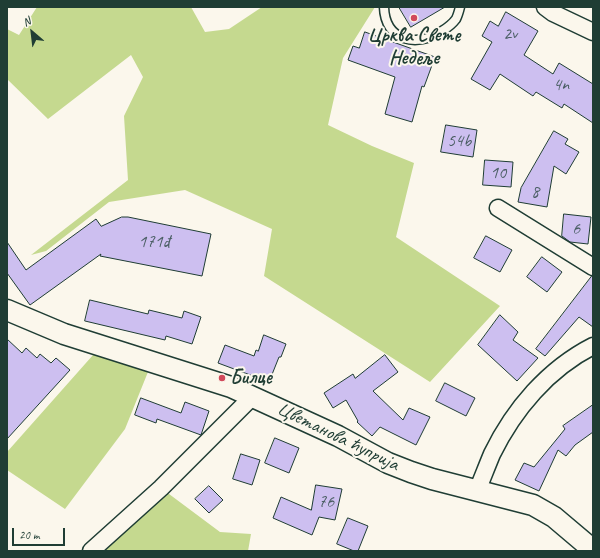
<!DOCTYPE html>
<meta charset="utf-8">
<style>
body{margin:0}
#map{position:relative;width:600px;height:558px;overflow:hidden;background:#fbf7ec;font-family:Caveat,sans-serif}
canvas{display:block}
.frame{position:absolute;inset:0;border:8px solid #1f3d34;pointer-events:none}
.north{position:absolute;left:12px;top:12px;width:40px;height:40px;-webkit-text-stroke:3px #fbf7ec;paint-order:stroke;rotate:332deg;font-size:11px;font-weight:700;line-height:16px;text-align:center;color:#1f3d34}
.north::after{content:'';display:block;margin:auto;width:14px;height:18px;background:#1f3d34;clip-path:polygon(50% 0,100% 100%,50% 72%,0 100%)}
.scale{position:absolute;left:12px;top:528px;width:53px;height:18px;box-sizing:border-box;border:2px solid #1f3d34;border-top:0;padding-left:5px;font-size:12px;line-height:14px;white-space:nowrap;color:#1f3d34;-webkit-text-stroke:3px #fbf7ec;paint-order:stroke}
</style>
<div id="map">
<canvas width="600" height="558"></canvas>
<div class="frame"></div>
<div class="north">N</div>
<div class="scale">20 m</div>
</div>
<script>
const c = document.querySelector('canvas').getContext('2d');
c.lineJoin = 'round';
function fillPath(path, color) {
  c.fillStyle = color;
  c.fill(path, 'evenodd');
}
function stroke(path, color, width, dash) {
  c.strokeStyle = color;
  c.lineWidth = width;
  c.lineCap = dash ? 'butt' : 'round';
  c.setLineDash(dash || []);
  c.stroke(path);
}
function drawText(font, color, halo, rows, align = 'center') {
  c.font = font + ' Caveat,sans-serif';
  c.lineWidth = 4;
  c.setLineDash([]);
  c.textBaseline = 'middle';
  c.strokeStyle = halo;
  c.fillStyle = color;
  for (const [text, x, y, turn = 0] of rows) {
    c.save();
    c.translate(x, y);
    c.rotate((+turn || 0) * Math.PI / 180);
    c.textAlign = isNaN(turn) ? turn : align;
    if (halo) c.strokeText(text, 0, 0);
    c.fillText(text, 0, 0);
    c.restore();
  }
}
fillPath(new Path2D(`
 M37 7H191L205 32 229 29 262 7H375L343 58 328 125 372 146 414 163 396 237 500 306 430 382 264 276 272 229 185 190 109 202 46 251 31 255 128 180 124 116 143 77 131 55 48 119 7 79V29L19 35Z
 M101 346 152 362 125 429 65 509 7 470V452Z
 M161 488 220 532 251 534 248 551H100Z`), '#c5d98f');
const building = new Path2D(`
 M399 7H445L411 27Z
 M506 12 538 31 524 55 553 74 559 63 593 84V123L564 104 562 108 536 92 533 96 500 74 490 90 471 79 492 42 482 36 490 21 498 26Z
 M365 32 435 57 424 87 422 86 412 122 385 114 395 77 348 60 353 46 359 48Z
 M446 125 477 130 473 157 441 152Z
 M554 131 568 139 565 144 579 152 566 174 554 166 547 207 518 202 521 188Z
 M485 160 513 162 511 187 483 185Z
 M564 214 591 217 588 244 570 242 562 236Z
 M122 217H128L211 234 202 276 100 256 101 254 30 305 7 273V242L26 270 96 219 101 226Z
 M486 236 512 250 500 272 474 258Z
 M542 257 562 272 547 292 527 277Z
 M592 276H593V327L579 317 545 356 536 349Z
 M90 300 148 314 149 310 182 318 184 311 201 317 192 344 166 336 165 340 85 321Z
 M500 315 518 332 513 340 538 358 517 381 478 345Z
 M264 335 286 344 281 357H279L269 382 218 363 225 345 254 356 256 350 258 351Z
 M7 339 22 353 26 348 37 358 40 354 51 363 56 358 70 370 7 439Z
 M385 355 398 372 373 391 403 420 409 408 430 417 416 445 380 427 372 436 357 422 358 421 346 400 333 408 324 393 353 374 355 378Z
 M445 383 475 398 466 416 436 401Z
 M141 398 181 413 185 402 209 411 201 435 157 419 156 423 135 415Z
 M593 405V432L575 445 566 456 558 450 539 491 515 480 524 463 534 467 565 429 563 426Z
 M275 438 299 448 289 473 265 463Z
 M241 454 260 460 252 485 233 479Z
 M316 485 342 489 335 520 319 517 312 535 273 518 281 497 311 510Z
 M209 486 223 500 209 513 195 499Z
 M348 518 368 526 358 551H354L337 544Z`);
fillPath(building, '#cdbff0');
stroke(building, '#1f3d34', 1);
const service = new Path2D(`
 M384 7C385 41 417 48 442 31 447 28 453 23 456 19 458 15 459 11 460 7`);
const minor = new Path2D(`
 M545 7 553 13 593 32
 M498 208 593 267
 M477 491C482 479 487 466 492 454 514 409 548 369 593 346
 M91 551 161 488 253 396`);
const tertiary = new Path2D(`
 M7 310 64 334 231 387 338 436 388 463 411 472 432 479 533 505 554 517 593 550`);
stroke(service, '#1f3d34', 11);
stroke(minor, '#1f3d34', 19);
stroke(tertiary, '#1f3d34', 23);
stroke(service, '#fbf7ec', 8);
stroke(minor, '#fbf7ec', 16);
stroke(tertiary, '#fbf7ec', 20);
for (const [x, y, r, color] of [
 [414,18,4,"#d1495b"],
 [222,378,4,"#d1495b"]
]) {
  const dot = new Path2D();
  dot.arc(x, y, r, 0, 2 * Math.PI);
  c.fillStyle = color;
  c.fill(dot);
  stroke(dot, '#fbf7ec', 1.5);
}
drawText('18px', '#4a5e63', null, [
 ["2v",510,34],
 ["4n",561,85],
 ["54b",459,141],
 ["10",498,173],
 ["8",535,192],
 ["6",576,229],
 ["171đ",154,242],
 ["76",326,502]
]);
drawText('bold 20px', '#1f3d34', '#fbf7ec', [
 ["Црква Свете",414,36],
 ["Недеље",414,59],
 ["Билце",230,378,"left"]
]);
drawText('20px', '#1f3d34', '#fbf7ec', [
 ["Цветанова ћуприја",338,437,26]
]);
</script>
